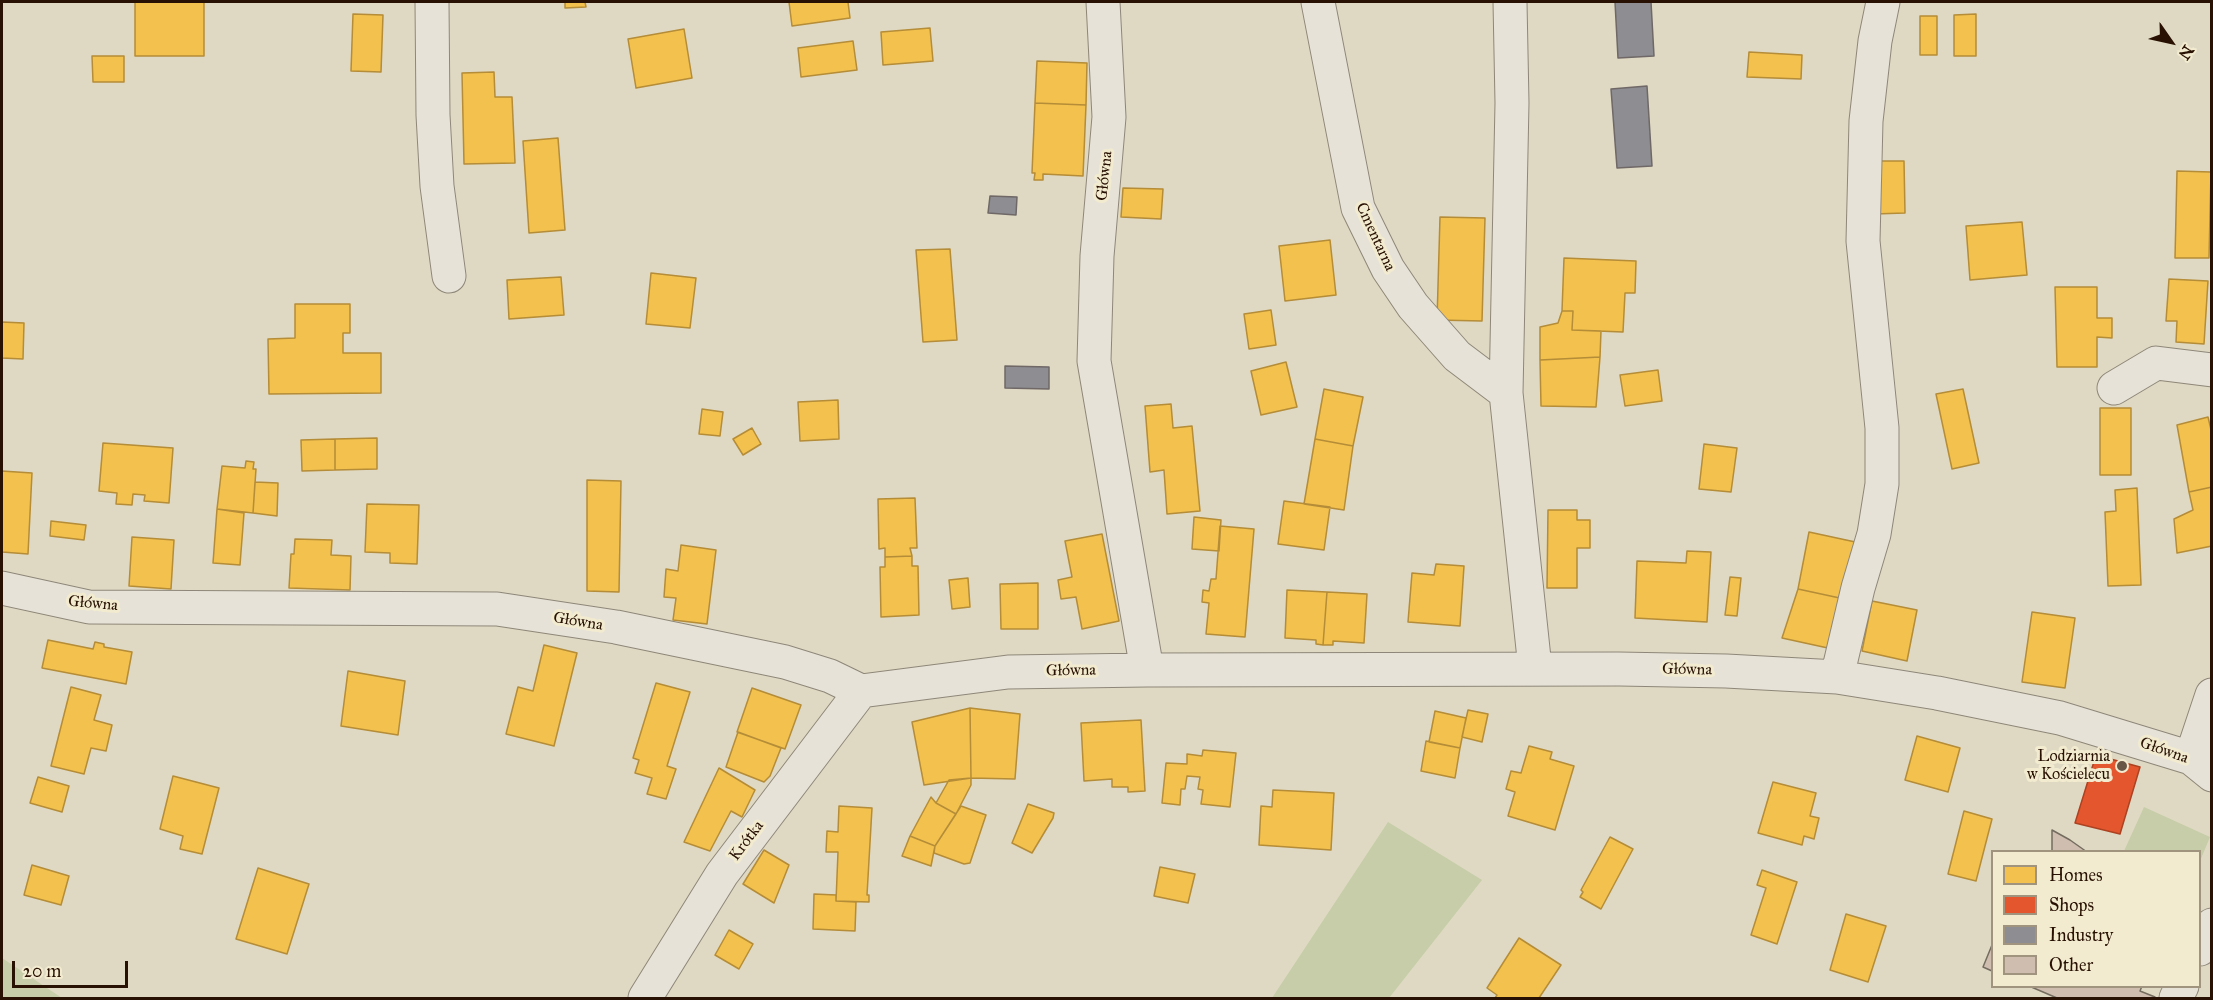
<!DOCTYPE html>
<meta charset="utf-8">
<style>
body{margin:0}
#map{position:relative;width:2213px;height:1000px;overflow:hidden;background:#dfd9c3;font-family:"IM FELL Great Primer",serif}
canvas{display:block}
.frame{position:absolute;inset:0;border:3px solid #281102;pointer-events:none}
.legend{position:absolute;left:1991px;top:850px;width:210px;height:138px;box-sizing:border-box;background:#f2ebd0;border:2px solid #a1947e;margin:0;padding:8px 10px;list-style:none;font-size:18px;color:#281102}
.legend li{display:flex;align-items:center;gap:12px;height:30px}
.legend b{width:30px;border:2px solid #a1947e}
.north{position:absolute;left:2141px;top:12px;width:60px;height:60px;-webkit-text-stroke:4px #f2ebd0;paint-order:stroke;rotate:124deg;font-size:16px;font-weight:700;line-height:24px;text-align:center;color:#281102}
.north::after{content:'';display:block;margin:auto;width:21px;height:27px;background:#281102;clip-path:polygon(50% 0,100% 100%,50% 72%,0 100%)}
.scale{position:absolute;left:12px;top:961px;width:116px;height:27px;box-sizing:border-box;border:3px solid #281102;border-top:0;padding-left:8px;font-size:18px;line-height:21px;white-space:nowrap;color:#281102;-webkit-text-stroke:4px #f2ebd0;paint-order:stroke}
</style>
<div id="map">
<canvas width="2213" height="1000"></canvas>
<div class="frame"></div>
<ul class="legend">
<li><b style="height:16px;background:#f2c14e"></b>Homes</li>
<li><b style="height:16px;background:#e4572e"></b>Shops</li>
<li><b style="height:16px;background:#8d8d92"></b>Industry</li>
<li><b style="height:16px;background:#cfbeb0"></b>Other</li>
</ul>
<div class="north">N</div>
<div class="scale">20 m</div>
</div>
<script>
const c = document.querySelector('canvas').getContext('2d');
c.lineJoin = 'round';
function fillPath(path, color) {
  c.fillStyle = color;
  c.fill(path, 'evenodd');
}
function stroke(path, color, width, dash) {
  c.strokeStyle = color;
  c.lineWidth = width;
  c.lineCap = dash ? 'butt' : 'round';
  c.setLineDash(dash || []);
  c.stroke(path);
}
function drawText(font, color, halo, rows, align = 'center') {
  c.font = font + ' "IM FELL Great Primer",serif';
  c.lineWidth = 6;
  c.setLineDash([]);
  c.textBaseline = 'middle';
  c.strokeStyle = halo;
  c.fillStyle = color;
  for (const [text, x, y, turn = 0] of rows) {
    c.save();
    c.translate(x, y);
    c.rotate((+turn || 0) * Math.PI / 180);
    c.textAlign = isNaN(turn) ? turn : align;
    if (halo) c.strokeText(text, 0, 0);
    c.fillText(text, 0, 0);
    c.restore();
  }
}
fillPath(new Path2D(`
 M2144 807 2210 837 2200 861V852L2124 851Z
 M1388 822 1482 880 1389 998H1272Z
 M2 958 62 998H2Z`), '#c6cda8');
const homes = new Path2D(`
 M135 2H204V56H135Z
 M565 2H585L586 7 565 8Z
 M789 2H848L850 18 792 26Z
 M353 14 383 15 381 72 351 71Z
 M1976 14V56H1954V15Z
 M1920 16H1937V55H1920Z
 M930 28 933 61 883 65 881 32Z
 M684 29 692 78 636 88 628 39Z
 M853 41 857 70 801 77 798 48Z
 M1749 52 1802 55 1801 79 1747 77Z
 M92 56H124V82H93Z
 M1037 61 1087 63 1086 105 1035 103Z
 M494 72 495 97H512L515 163 464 164 462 73Z
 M1035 103 1086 105 1083 176 1043 174V180H1034L1035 173H1032Z
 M558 138 565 230 529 233 523 141Z
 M1873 161H1904L1905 213 1874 214Z
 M2177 171 2211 172 2209 258H2175Z
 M1123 188 1163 189 1161 219 1121 217Z
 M1440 217 1485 218 1482 321 1437 320Z
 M2022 222 2027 275 1970 280 1966 226Z
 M1330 240 1336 295 1285 301 1279 246Z
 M950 249 957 340 923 342 916 250Z
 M1564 258 1636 261 1635 293H1625L1623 332 1572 330 1573 311H1562Z
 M651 273 696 278 690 328 646 324Z
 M561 277 564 315 509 319 507 280Z
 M2169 279 2208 281 2204 344 2176 342 2177 321H2166Z
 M2055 287H2097V318H2112V338L2097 337V367H2057Z
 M295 304H350V333H343V353H381V393L269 394 268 339 295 338Z
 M1271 310 1276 345 1249 349 1244 314Z
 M1562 311H1573L1572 330 1601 331 1600 357 1540 360V327L1558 323Z
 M2 322 24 323 23 359 2 358Z
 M1600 357 1596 407 1541 406 1540 360Z
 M1286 362 1297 407 1261 415 1251 371Z
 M1658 370 1662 401 1625 406 1620 375Z
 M1324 389 1363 397 1353 446 1315 439Z
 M1963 389 1979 463 1952 469 1936 394Z
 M838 400 839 439 800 441 798 402Z
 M1171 404 1173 428 1192 426 1200 511 1167 514 1164 470 1150 472 1145 406Z
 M2100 408H2131V475H2100Z
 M702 409 723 412 720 436 699 434Z
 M2208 417 2212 434V487L2189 492 2177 425Z
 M752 428 761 444 743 455 733 439Z
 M377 438V469L335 470V439Z
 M335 439V470L302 471 301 440Z
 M1315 439 1353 446 1344 510 1304 504Z
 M103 443 173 448 169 503 144 501 145 495 133 494 132 505 116 504 117 493 99 491Z
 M1704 444 1737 448 1731 492 1699 489Z
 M246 461 254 462 253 469H256L253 513 217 509 222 466 245 468Z
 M2 471 32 473 28 554 2 552Z
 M587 480 621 481 619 592 587 591Z
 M255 482 278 483 277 516 253 513Z
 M2212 487V546L2177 553 2174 519 2193 510 2189 492Z
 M2137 488 2141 585 2108 586 2105 512 2116 511 2115 490Z
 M915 498 917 548H910L912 556 885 557V548L879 549 878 499Z
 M1284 501 1330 507 1324 550 1278 544Z
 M367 504 419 505 417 564 390 563V553L365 552Z
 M217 509 244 513 240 565 213 563Z
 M1548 510H1577V520H1590V548H1577V588H1547Z
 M1194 517 1221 520 1219 551 1192 549Z
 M51 521 86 525 84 540 50 536Z
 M1220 526 1254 529 1245 637 1206 634 1209 603 1202 602 1203 590 1209 591 1211 579H1216Z
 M1809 532 1860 543 1849 600 1798 589Z
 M1102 534 1119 621 1082 629 1076 597 1061 599 1058 580 1072 577 1065 541Z
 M132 537 174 540 171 589 129 586Z
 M295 539 332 540 331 555 351 556 350 590 289 588 291 554H294Z
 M681 545 716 550 707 624 673 620 676 598 664 597 666 569 678 571Z
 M1687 551 1711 552 1707 622 1635 618 1637 561 1686 563Z
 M912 556V566H918L919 615 881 617 880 567H885V557Z
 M1436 564 1464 566 1460 626 1408 622 1412 573 1434 575Z
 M1730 577 1741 578 1737 616 1725 615Z
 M968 578 970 607 952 609 949 580Z
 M1038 583V629H1001L1000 584Z
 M1798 589 1849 600 1837 650 1782 638Z
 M1287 590 1327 592 1323 645 1316 644V640L1285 638Z
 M1327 592 1367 594 1364 643 1333 641V645H1323Z
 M1872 601 1917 610 1907 661 1862 651Z
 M2032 612 2075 618 2065 688 2022 682Z
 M48 640 93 649 95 642 104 644V647L132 652 126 684 42 668Z
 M544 645 577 653 554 746 506 734 518 687 533 691Z
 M348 671 405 681 398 735 341 726Z
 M656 683 690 692 667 766 676 769 666 799 647 794 652 778 635 773 639 760 633 758Z
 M71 687 101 695 94 720 112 725 106 751 91 748 84 774 51 766Z
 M752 688 801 705 785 749 737 732Z
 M970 708 1020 714 1015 779 971 778Z
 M970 708 971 778 924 785 912 722Z
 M1468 710 1488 714 1482 742 1462 737Z
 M1435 711 1466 718 1460 748 1429 742Z
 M1141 720 1145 791 1128 792V787H1112V779L1084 781 1081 723Z
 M738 732 781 748 770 776 764 782 726 767Z
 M1917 736 1960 748 1948 792 1905 780Z
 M1426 741 1460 748 1455 778 1421 771Z
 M1529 746 1552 752 1550 759 1574 766 1555 830 1508 816 1515 792 1506 789 1511 771 1521 773Z
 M1203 750 1236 753 1230 807 1201 804 1203 790 1198 789 1200 777 1187 776 1185 789H1181L1180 805 1162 803 1166 763 1187 764V754L1202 756Z
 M719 768 755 790 742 817 731 811 710 851 684 842Z
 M173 776 219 788 202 854 180 849 183 836 160 829Z
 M38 777 69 786 62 812 30 803Z
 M971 778V785L956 814 936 803 949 780Z
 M1773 782 1816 793 1810 816 1819 818 1814 839 1804 836 1802 845 1758 833Z
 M1273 790 1334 793 1331 850 1259 845 1261 806 1272 807Z
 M931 797 936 803 956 814 935 846 910 836Z
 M1028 804 1054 813 1053 818 1032 853 1012 843Z
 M839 806 872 808 867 895H869V902L836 901 838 852H826L827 831 838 832Z
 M961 806 986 815 970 863 964 864 934 853 935 846Z
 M1964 811 1992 819 1976 881 1948 874Z
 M910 836 935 846 931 866 902 856Z
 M1610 837 1633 849 1601 909 1580 897 1583 892 1581 890Z
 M764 850 789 865 774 903 743 884Z
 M32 865 69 876 61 905 24 895Z
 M1160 867 1195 874 1188 903 1154 896Z
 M258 868 309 884 287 954 236 939Z
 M1762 870 1797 882 1777 944 1751 935 1766 888 1757 885Z
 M814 894 836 895V901L856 902 855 931 813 929Z
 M1846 914 1886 926 1868 982 1830 970Z
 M729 930 753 944 739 969 715 955Z
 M1519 938 1561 965 1539 998H1495L1497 995 1487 988Z`);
fillPath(homes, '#f2c14e');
stroke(homes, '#b58c37', 1.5);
const shops = new Path2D(`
 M2096 755 2140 767 2120 834 2075 823Z`);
fillPath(shops, '#e4572e');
stroke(shops, '#ac4221', 1.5);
const industry = new Path2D(`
 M1615 2H1651L1654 56 1618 58Z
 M1647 86 1652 166 1617 168 1611 89Z
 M990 196 1017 197 1016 215 988 213Z
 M1005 366 1049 367V389L1005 388Z`);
fillPath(industry, '#8d8d92');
stroke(industry, '#6f6867', 1.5);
const building = new Path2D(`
 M2052 830 2070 840 2087 852H2052Z
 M1992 945V971L1983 967Z
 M2029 986H2142L2140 991 2155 997 2154 998H2057Z`);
fillPath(building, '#cfbeb0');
stroke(building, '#746d5f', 1.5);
const minor = new Path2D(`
 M432 2 433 115 437 186 449 276
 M1103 2 1109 117 1097 256 1094 361 1147 670
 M1318 2 1358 208 1388 269 1413 306 1457 356 1506 393
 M1510 2 1512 103 1506 393 1535 668
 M2114 388 2156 363 2212 370
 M2 588 89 607 497 609 616 627 785 662 830 676 861 691 1008 672 1147 670 1619 669 1726 671 1837 677 1937 693 2060 718 2191 758 2212 775
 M1837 677 1858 588 1874 534 1882 484V428L1863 241 1866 121 1875 41 1883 2
 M2191 758 2212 695
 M2200 949 2212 925
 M645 998 722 874 861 691
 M2176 998 2182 986`);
stroke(minor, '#8e8779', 35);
stroke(minor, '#e6e2d7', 33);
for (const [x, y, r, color] of [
 [2122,766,6,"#685746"]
]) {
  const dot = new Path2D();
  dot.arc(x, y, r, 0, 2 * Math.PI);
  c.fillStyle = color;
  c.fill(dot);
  stroke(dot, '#f2ebd0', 2);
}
drawText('16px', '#281102', '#f2ebd0', [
 ["Główna",1105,176,-84],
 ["Cmentarna",1375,237,65],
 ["Główna",93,604,5],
 ["Główna",578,622,9],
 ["Główna",1687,670,1],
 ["Główna",1071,671,-1],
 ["Główna",2164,751,19],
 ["Krótka",747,841,-53]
]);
drawText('16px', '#281102', '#f2ebd0', [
 ["Lodziarnia",2110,757],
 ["w Kościelecu",2110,775]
], 'right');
</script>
